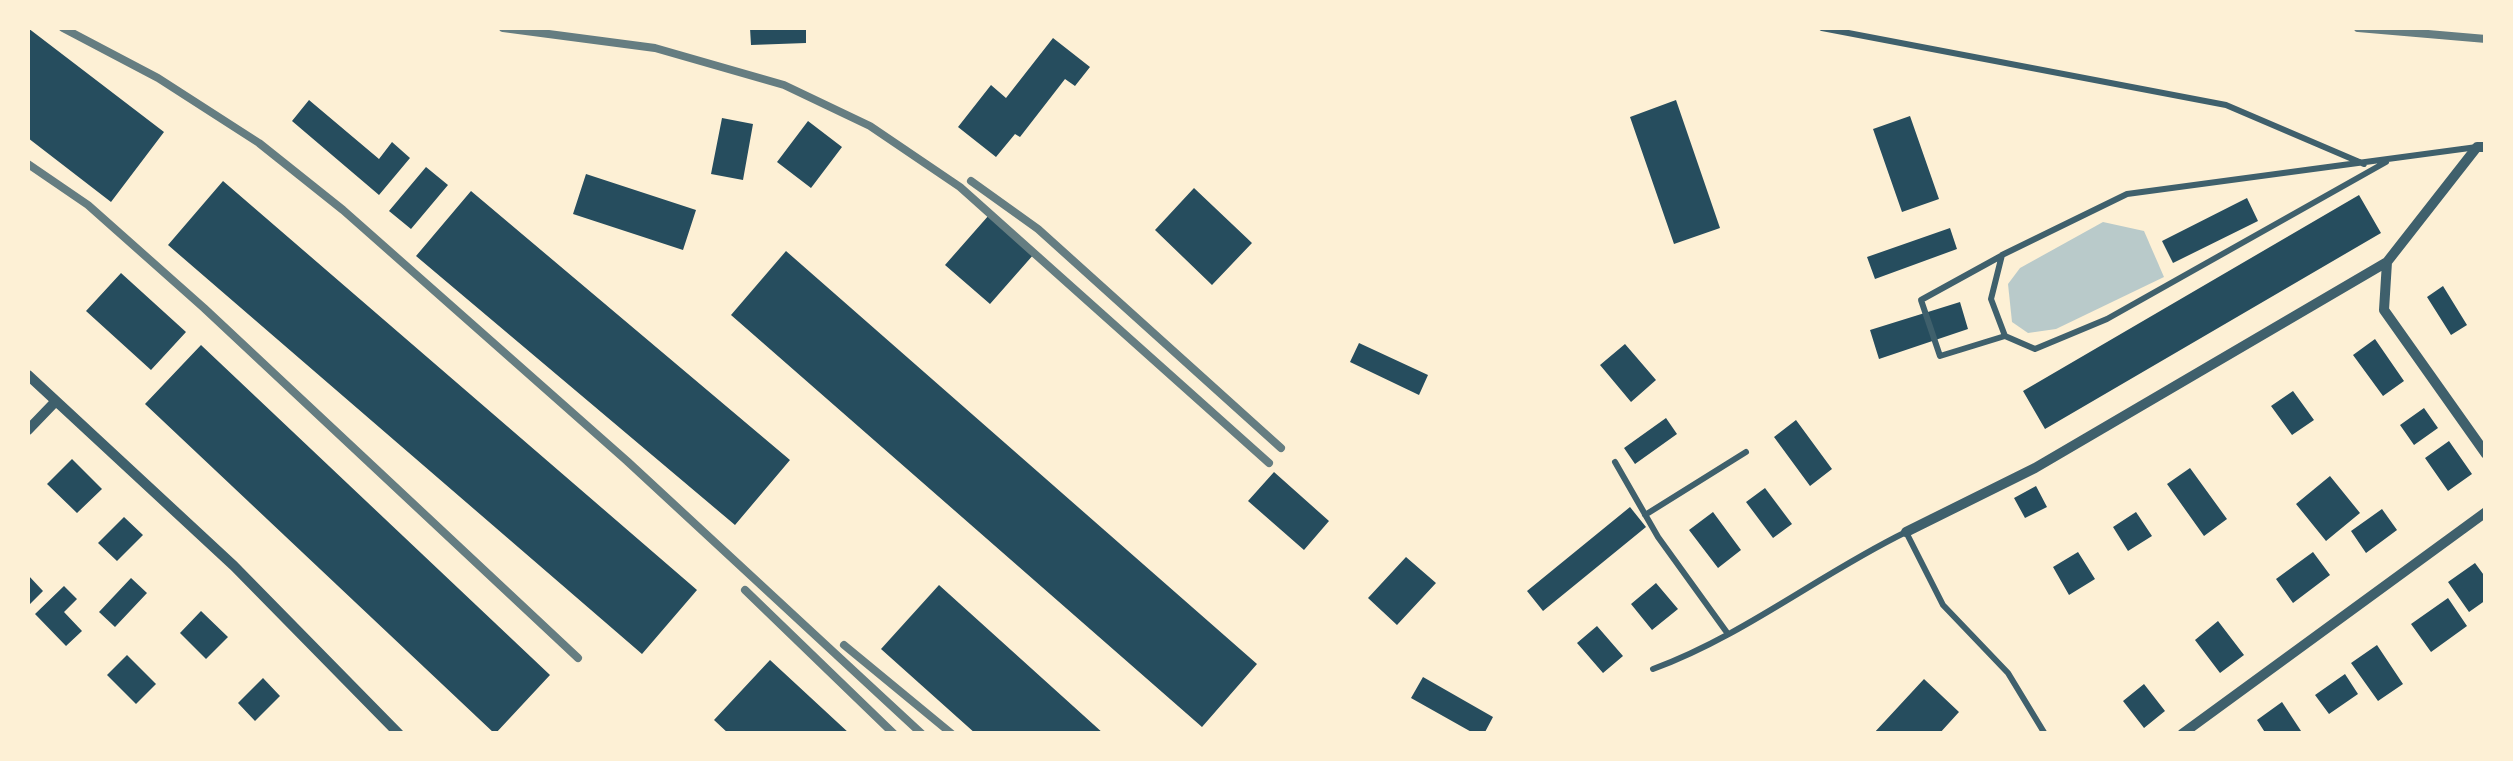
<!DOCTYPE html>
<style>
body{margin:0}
#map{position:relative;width:2513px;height:761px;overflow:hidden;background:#fdf0d5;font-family:"Noto Serif",serif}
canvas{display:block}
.frame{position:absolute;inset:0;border:30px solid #fdf0d5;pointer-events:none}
</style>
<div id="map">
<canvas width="2513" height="761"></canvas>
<div class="frame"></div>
</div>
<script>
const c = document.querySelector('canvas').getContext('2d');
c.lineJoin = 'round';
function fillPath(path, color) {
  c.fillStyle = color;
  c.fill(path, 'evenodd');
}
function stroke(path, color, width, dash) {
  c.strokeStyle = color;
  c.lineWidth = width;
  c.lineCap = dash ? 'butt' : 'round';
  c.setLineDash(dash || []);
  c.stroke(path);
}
fillPath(new Path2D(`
 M2103 222 2144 231 2164 277 2056 329 2028 333 2012 322 2008 284 2020 268Z`), '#b9caca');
fillPath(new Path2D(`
 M28 28 164 132 111 202 28 138Z
 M750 28H806V43L751 45Z
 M1053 38 1090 67 1075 86 1065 79 1020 137 1015 134 996 157 958 127 991 85 1006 98Z
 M309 100 379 159 392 142 410 158 379 195 292 121Z
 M1676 100 1720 228 1674 244 1630 117Z
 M1910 116 1939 199 1902 212 1873 129Z
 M722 118 753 124 743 180 711 174Z
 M808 121 842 147 811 188 777 162Z
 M426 167 448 185 411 229 389 211Z
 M586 174 696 210 683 250 573 214Z
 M223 181 697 590 642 654 168 245Z
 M1194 188 1252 243 1212 285 1155 230Z
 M471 191 790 460 735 525 416 256Z
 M2359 195 2381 233 2045 429 2023 391Z
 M2247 198 2258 221 2173 263 2162 241Z
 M989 215 1034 254 990 304 945 265Z
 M1950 228 1957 249 1875 279 1867 257Z
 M786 251 1257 664 1202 727 731 315Z
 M121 273 186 332 151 370 86 311Z
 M2443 286 2467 325 2451 335 2427 297Z
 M1960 302 1968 329 1879 359 1870 330Z
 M2375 339 2404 381 2383 396 2353 355Z
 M1359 343 1428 375 1419 395 1350 362Z
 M1625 344 1656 380 1631 402 1600 365Z
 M201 345 550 675 495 734 145 404Z
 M2293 391 2314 420 2292 435 2271 406Z
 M2424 408 2438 428 2414 445 2400 425Z
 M1666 418 1677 434 1635 464 1624 448Z
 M1796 420 1832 469 1810 486 1774 437Z
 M2449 441 2472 474 2448 491 2425 458Z
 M72 459 102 489 77 513 47 484Z
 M2190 468 2227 519 2204 536 2167 484Z
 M1274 472 1329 521 1304 550 1248 501Z
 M2330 476 2360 513 2326 541 2296 504Z
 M2036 486 2047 507 2025 518 2014 498Z
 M1765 488 1792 524 1773 538 1746 502Z
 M1630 507 1646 527 1543 611 1527 591Z
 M2382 509 2397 530 2366 553 2351 531Z
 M1713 512 1741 550 1718 568 1689 530Z
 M2136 512 2152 536 2128 551 2113 527Z
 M124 517 143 535 117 561 98 543Z
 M2078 552 2095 579 2069 595 2053 567Z
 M2313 552 2330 575 2293 603 2276 579Z
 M1406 557 1436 583 1397 625 1368 598Z
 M2475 563 2486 578V600L2469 612 2448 582Z
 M28 575 43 591 28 606Z
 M131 578 147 593 115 627 99 612Z
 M1656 583 1678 609 1652 630 1631 604Z
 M939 585 1104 734H976L881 649Z
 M64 586 77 599 64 612 82 631 66 646 35 614Z
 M2448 598 2467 626 2431 652 2411 624Z
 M201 611 228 637 206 659 180 633Z
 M2218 621 2244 655 2220 673 2195 640Z
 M1597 626 1623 656 1603 673 1577 643Z
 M2377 645 2403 684 2378 701 2351 663Z
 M127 655 156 684 136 704 107 675Z
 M770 660 850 734H729L714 720Z
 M2345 674 2358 694 2329 714 2315 695Z
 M1423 677 1493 717 1484 734H1475L1411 698Z
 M263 678 280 696 255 721 238 703Z
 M1924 679 1959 712 1939 734H1873Z
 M2144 684 2165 711 2144 728 2123 701Z
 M2282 702 2303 734H2266L2257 720Z`), '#264d5e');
stroke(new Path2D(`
 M1822 28 2226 105 2364 164
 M2386 162 2107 319 2035 349 2005 336 1991 299 2002 255 2127 194 2477 147
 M2001 256 1921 300 1940 356 2005 336
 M1615 462 1658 537 1728 634
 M1645 515 1746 452
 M1653 669C1743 636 1820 574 1906 532L1943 605 2008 673 2045 734`), '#3f606c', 6);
stroke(new Path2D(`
 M2486 147H2477L2387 262 2384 310 2486 454
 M28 375 234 566 399 734
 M28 430 54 403
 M1906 532 2035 468 2387 262
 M2182 734 2486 512`), '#3f606c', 10);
stroke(new Path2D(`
 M63 28 158 78 259 143 343 210 627 461 922 734
 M503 28 655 48 784 85 870 126 960 187 1269 463
 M2358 28 2486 39
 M28 164 88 205 204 308 578 658
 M971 181 1038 229 1281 448
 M745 590 894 734
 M844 645 952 734`), '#657d81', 8);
</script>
